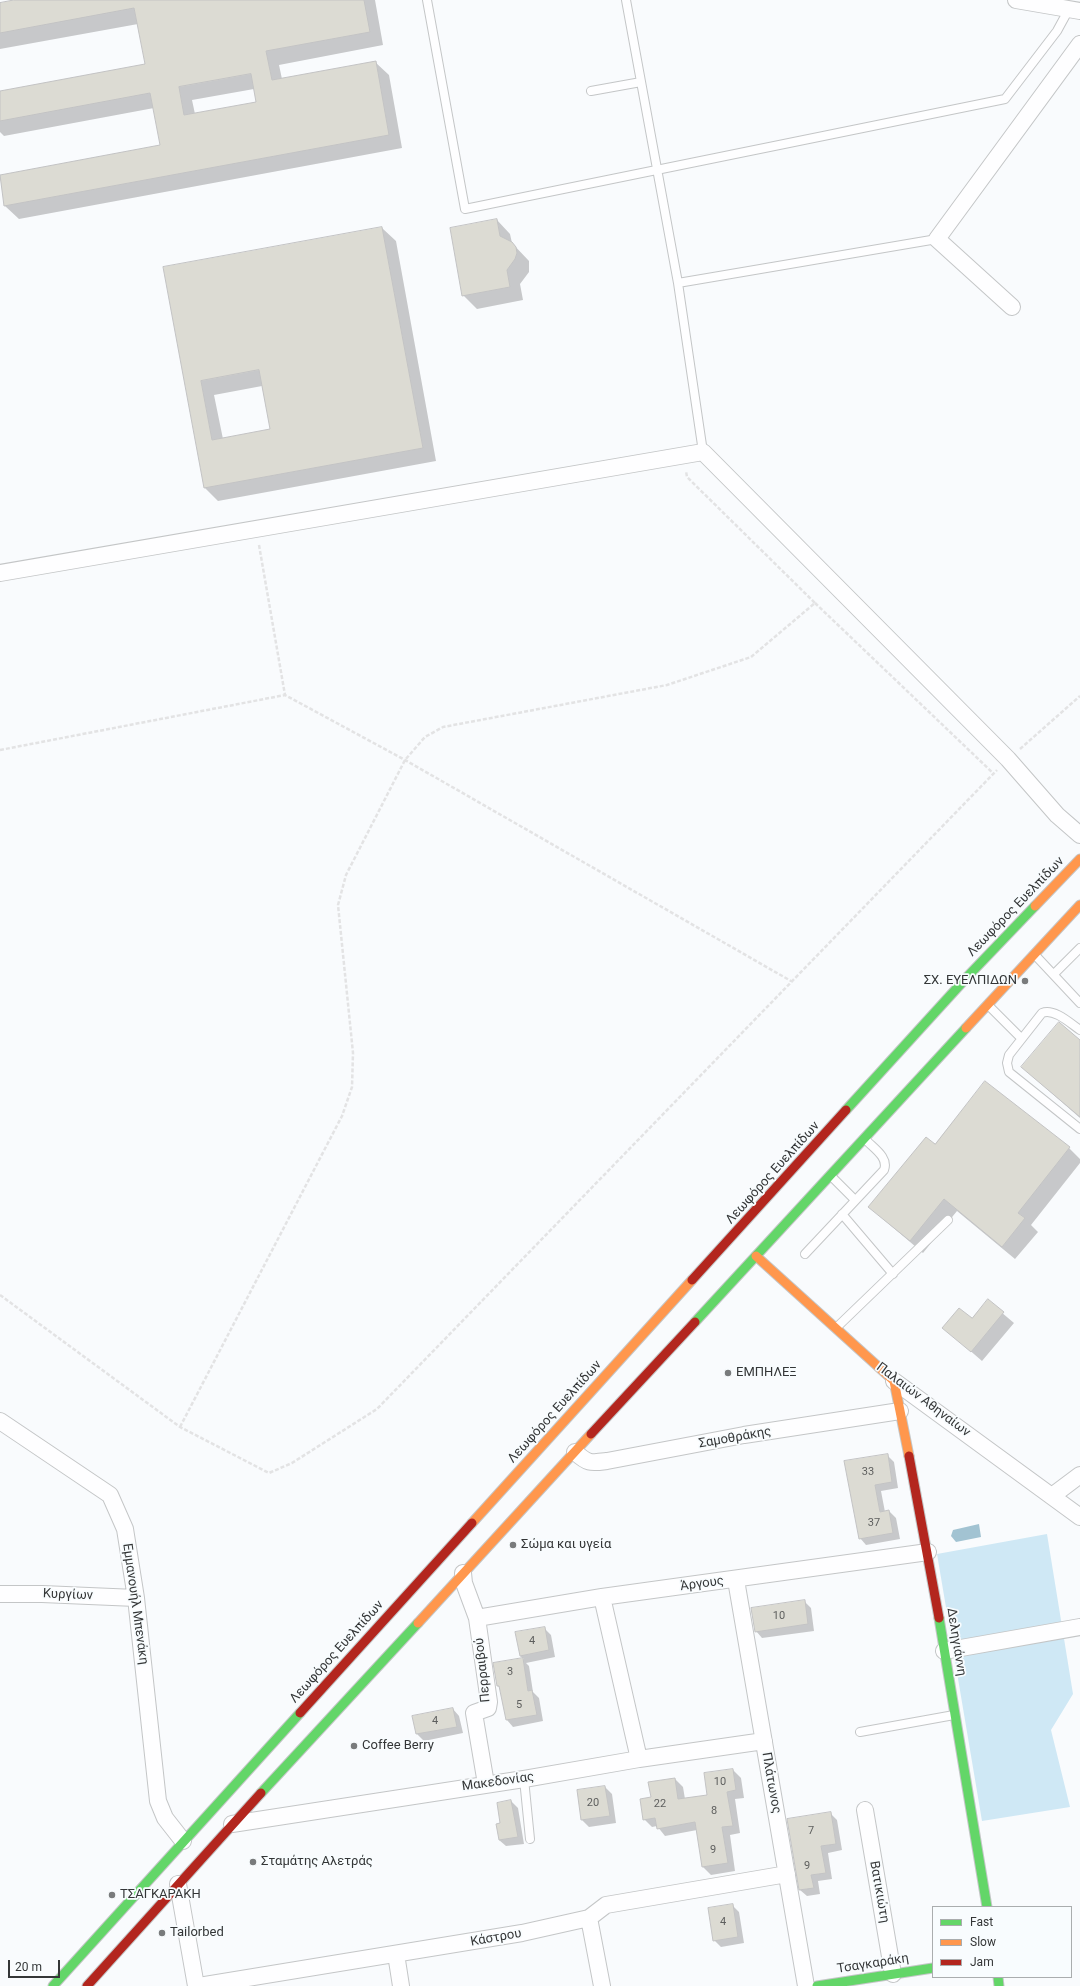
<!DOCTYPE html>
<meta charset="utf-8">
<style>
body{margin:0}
#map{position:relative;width:1080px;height:1986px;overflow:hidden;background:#f9fbfd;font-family:Roboto,sans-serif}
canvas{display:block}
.legend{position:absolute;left:932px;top:1906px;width:140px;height:72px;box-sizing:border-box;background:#f8fcfe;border:1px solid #aaadae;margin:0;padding:5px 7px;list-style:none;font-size:12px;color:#343637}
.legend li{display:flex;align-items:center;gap:8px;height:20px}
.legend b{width:20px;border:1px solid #aaadae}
.scale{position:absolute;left:8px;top:1960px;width:52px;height:18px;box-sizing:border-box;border:2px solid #343637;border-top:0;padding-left:5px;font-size:12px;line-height:14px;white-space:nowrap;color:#343637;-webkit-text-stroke:3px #f8fcfe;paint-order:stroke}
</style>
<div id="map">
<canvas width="1080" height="1986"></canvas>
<ul class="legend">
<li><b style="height:5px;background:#63d668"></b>Fast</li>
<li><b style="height:5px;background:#ff974d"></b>Slow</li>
<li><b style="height:5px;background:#b3261e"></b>Jam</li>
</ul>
<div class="scale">20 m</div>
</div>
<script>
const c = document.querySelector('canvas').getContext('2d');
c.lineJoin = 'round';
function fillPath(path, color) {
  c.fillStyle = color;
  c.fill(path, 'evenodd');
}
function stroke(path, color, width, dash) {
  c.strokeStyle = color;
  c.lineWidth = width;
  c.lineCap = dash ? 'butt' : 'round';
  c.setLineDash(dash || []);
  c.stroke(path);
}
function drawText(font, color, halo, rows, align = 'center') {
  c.font = font + ' Roboto,sans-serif';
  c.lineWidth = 3.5;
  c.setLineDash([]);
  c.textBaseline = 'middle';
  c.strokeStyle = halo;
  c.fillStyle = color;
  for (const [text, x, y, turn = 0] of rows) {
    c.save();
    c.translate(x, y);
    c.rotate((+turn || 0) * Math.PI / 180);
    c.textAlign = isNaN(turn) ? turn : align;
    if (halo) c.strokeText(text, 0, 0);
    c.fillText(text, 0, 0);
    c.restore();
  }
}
fillPath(new Path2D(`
 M1047 1534 1073 1694 1051 1730 1070 1807 982 1821 937 1554Z`), '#cfe8f5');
fillPath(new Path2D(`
 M979 1524 981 1537 956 1542 951 1536 953 1530Z`), '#a2c3d2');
fillPath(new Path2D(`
 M20 0H375L383 45 279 65 282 79 375 62 389 75 402 148 19 219 5 206 0 176 161 146 154 108 4 136 0 132V92L146 65 138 24 0 49V4ZM254 89 257 103 195 114 192 100Z
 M497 220 510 234 512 243 529 261V272L520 284 523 300 477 309 463 295Z
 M382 228 396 241 436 461 218 501 205 488 165 267ZM262 386 271 430 223 439 214 395Z
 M1080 1041V1118L1022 1067Z
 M935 1145 1069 1148 1080 1159V1163L1031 1225 1038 1232 1015 1259 957 1211 923 1253 869 1207Z
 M988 1301 1014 1323 982 1361 944 1328 972 1319Z
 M887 1455 894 1462 898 1488 881 1491 885 1512 889 1511 896 1518 900 1539 866 1545 860 1538 846 1462Z
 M804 1601 811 1608 814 1631 762 1638 756 1631Z
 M544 1628 551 1635 555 1657 526 1663 529 1666 533 1692 539 1698 543 1721 513 1727 507 1720 501 1689 498 1686 494 1663 524 1659 520 1656Z
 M453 1709 459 1716 463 1733 424 1741 417 1734 414 1716Z
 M733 1770 741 1778 744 1798 735 1799 740 1833 730 1835 735 1871 711 1875 703 1867 697 1830 665 1836 657 1826 652 1827 644 1819 652 1797 675 1779 683 1787 685 1799 708 1796Z
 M605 1787 612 1794 616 1823 589 1827 582 1820 578 1791Z
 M511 1801 518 1808 524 1844 506 1846 499 1840 501 1824Z
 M831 1814 837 1820 842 1850 828 1853 832 1879 818 1881 820 1894 807 1896 800 1890Z
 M732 1905 739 1912 744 1943 721 1947 714 1940Z`), '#0003');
const building = new Path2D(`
 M14 0H364L370 32 266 51 272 80 376 61 389 135 4 206 0 175 160 145 150 93 0 121V91L145 64 134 8 0 33V3ZM251 74 256 102 184 115 179 87Z
 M497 219 500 236 512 242 516 247 517 253 515 259 507 270 510 287 462 296 450 228Z
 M382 227 423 448 204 488 163 267ZM259 370 270 429 212 440 201 381Z
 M1059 1022 1080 1040V1117L1021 1067Z
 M985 1081 1070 1147 1018 1213 1025 1218 1002 1247 944 1199 910 1241 868 1207 926 1137 935 1144Z
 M988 1299 1004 1312 971 1352 942 1328 959 1308 972 1318Z
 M888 1454 892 1482 875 1485 880 1512 889 1510 893 1533 859 1539 844 1461Z
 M805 1600 808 1624 755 1632 751 1608Z
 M545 1627 549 1650 520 1656 515 1632Z
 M523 1658 528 1691 532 1690 537 1715 506 1720 499 1686H497L493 1663Z
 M453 1708 457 1727 416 1734 412 1716Z
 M733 1769 736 1790 727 1792 733 1826 722 1827 728 1863 702 1867 695 1822 657 1829 655 1818 643 1820 640 1799 651 1797 648 1782 675 1778 678 1799 707 1795 704 1773Z
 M605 1786 610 1816 581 1820 577 1790Z
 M511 1800 518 1837 499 1840 496 1824 500 1823 497 1803Z
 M831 1812 836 1844 821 1846 826 1873 811 1875 814 1888 799 1890 787 1819Z
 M733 1904 738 1937 713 1941 708 1908Z`);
fillPath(building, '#dcdbd3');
stroke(building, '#c3c3c4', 1);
const lane = new Path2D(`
 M427 0 465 209 1005 99 1057 31 1069 9
 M626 0 678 283 703 452
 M591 91 641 82
 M678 283 937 239
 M1035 955 1080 1003
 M1054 974 1080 948
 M989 1006 1021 1038
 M1080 1030C1070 1023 1054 1008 1042 1013L1009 1055 1007 1063 1009 1072 1080 1129
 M832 1177 855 1200
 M842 1214 893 1274
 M805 1254 884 1170C889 1157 873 1148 865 1139
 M836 1328 948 1220
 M860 1732 954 1715
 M524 1779 530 1839`);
const street = new Path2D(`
 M1016 0 1080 11
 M1012 307 937 239 1080 44
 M0 573 703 452 1008 759 1057 815 1080 835
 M894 1381 1080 1517
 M0 1421 110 1495 125 1529 136 1598 158 1801 165 1818 183 1841
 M575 1452C588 1464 591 1463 607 1461L744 1435 900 1411
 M1052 1496 1080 1475
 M463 1573 464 1583 477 1618 489 1702 488 1708 474 1713 486 1784
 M736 1580 806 1986
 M0 1594H42L136 1598
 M602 1597 639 1759
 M477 1618 602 1597 928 1552
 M944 1651 1080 1627
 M865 1810 893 1974
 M232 1824 524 1779 639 1759 764 1741
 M178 1884 196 1986
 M589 1918 602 1986
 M396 1954 401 1986
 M199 1986 522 1933 589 1918 606 1905 787 1874`);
const fast = new Path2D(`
 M846 1110 968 976 1035 906
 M695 1322 966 1028
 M939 1618 987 1907
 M261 1793 418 1623
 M998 1977 999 1986
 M53 1986 300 1713
 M817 1986 933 1968`);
const slow = new Path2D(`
 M1035 906 1080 859
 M966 1028 1080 905
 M756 1256 894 1381 909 1456
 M472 1523 692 1280
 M418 1623 591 1434`);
const jam = new Path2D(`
 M692 1280 846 1110
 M591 1434 695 1322
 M909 1456 939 1618
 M300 1713 472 1523
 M87 1986 261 1793`);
stroke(lane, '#c4c6c7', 10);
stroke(street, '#c4c6c7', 18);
stroke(fast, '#c4c6c7', 11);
stroke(slow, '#c4c6c7', 11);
stroke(jam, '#c4c6c7', 11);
stroke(new Path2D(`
 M259 545 285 695
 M815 603 994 774
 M1020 749 1080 696
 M0 750 285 695 405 760 791 981
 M0 1295 180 1427 269 1473 292 1463 377 1409 997 770
 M180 1427 342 1116 352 1087 353 1053 338 905 346 875 405 760 425 737 443 727 667 685 751 657 815 603 687 477 686 471`), '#e3e3e4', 2.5, [4, 2]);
stroke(lane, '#fefeff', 8);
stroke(street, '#fefeff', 16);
stroke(fast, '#63d668', 9);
stroke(slow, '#ff974d', 9);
stroke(jam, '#b3261e', 9);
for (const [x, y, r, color] of [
 [1025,981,4,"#797b7c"],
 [728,1373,4,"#797b7c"],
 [513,1545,4,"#797b7c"],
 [354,1746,4,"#797b7c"],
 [253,1862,4,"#797b7c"],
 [112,1895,4,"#797b7c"],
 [162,1933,4,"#797b7c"]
]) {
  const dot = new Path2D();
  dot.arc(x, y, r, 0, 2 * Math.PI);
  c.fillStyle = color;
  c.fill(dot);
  stroke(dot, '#f8fcfe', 1.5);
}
drawText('11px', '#5e5f5e', null, [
 ["33",868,1472],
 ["37",874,1523],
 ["10",779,1616],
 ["4",532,1641],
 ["3",510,1672],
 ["5",519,1705],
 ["4",435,1721],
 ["10",720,1782],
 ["20",593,1803],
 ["22",660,1804],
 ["8",714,1811],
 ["7",811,1831],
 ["9",713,1850],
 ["9",807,1866],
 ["4",723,1922]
]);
drawText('13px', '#343637', '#f8fcfe', [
 ["Λεωφόρος Ευελπίδων",1016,907,-46],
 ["Λεωφόρος Ευελπίδων",773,1173,-48],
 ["Παλαιών Αθηναίων",923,1400,37],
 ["Λεωφόρος Ευελπίδων",555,1412,-48],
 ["Σαμοθράκης",735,1438,-10],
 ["Άργους",702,1584,-8],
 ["Κυργίων",68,1595,2],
 ["Εμμανουήλ Μπενάκη",135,1604,82],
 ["Δεληγιάννη",956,1642,81],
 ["Λεωφόρος Ευελπίδων",337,1652,-48],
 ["Περραιβού",483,1670,-96],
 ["Μακεδονίας",498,1782,-8],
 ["Πλάτωνος",771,1783,80],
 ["Βατικιώτη",879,1892,80],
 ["Κάστρου",496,1938,-10],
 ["Τσαγκαράκη",873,1964,-9]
]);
drawText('13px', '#343637', '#f8fcfe', [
 ["ΣΧ. ΕΥΕΛΠΙΔΩΝ",1017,981,"right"],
 ["ΕΜΠΗΛΕΞ",736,1373],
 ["Σώμα και υγεία",521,1545],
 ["Coffee Berry",362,1746],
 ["Σταμάτης Αλετράς",261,1862],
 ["ΤΣΑΓΚΑΡΑΚΗ",120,1895],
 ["Tailorbed",170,1933]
], 'left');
</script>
